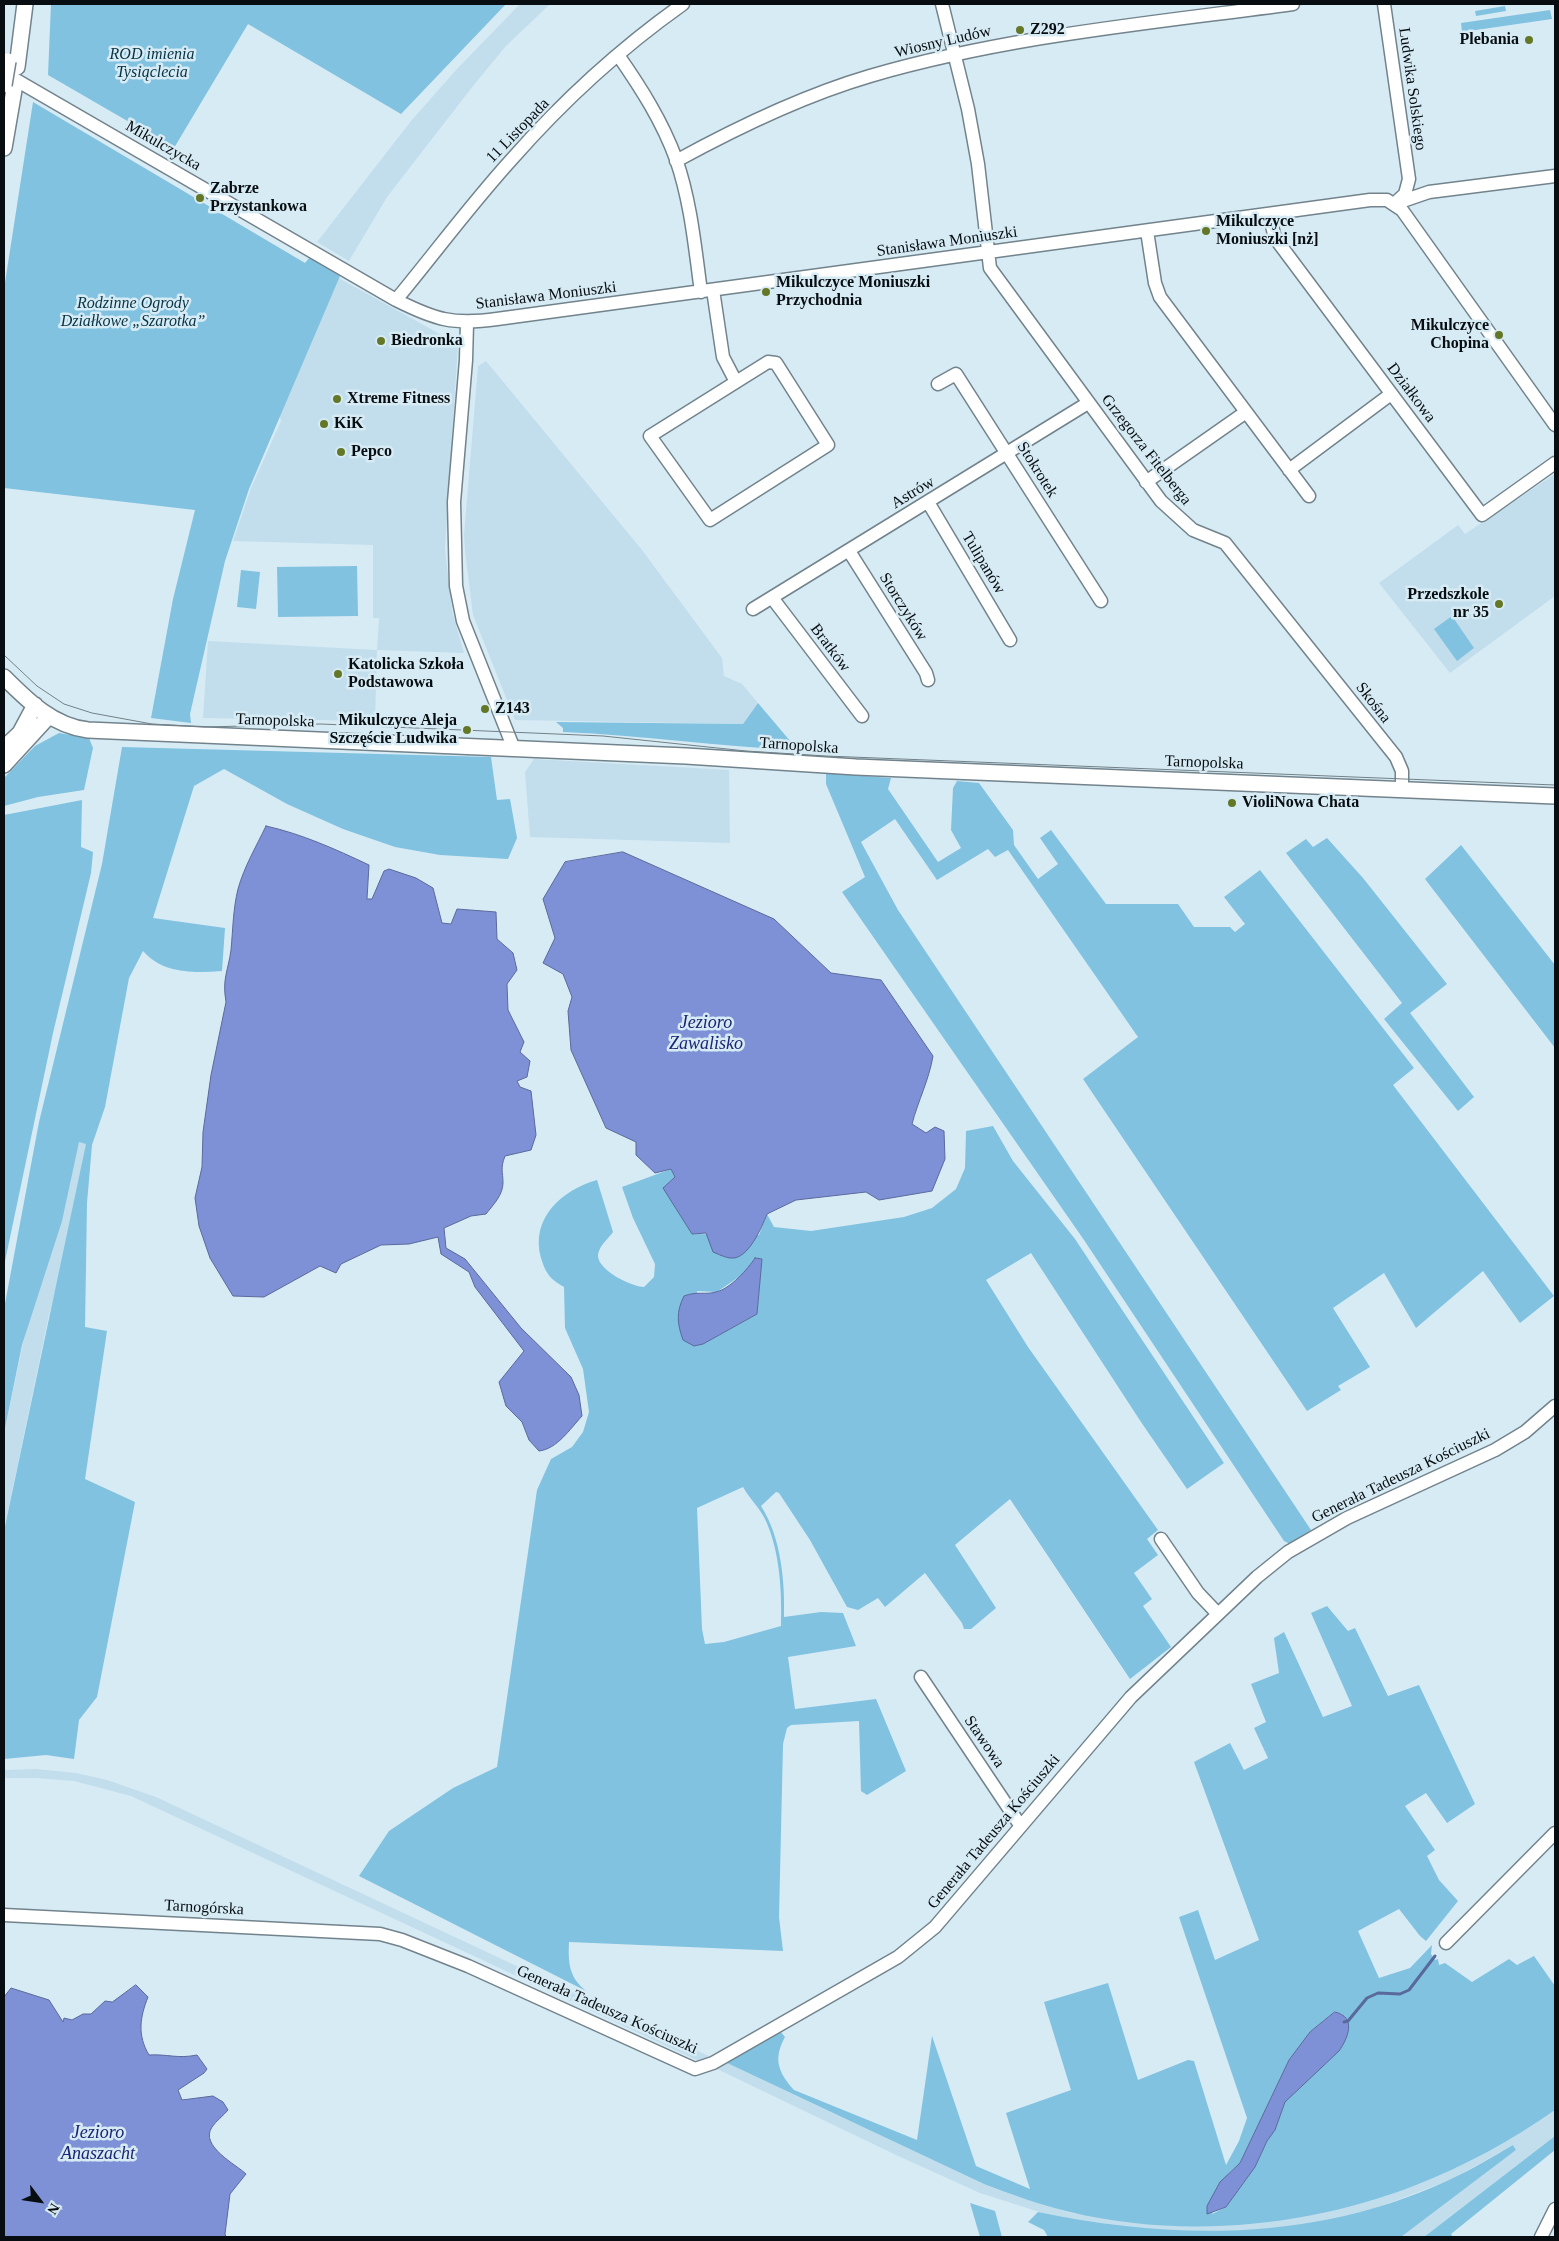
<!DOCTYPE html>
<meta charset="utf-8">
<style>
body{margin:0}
#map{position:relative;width:1559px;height:2241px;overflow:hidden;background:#d7ebf5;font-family:"Times New Roman",serif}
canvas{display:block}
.frame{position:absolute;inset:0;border:5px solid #070d10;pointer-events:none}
.north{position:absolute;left:15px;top:2176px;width:50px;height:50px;-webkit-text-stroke:4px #d7ebf5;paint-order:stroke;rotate:121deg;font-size:14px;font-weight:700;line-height:20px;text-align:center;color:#070d10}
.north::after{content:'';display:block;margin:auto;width:18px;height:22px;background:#070d10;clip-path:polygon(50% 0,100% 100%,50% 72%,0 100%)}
</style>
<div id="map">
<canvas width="1559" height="2241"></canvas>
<div class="frame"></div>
<div class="north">N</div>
</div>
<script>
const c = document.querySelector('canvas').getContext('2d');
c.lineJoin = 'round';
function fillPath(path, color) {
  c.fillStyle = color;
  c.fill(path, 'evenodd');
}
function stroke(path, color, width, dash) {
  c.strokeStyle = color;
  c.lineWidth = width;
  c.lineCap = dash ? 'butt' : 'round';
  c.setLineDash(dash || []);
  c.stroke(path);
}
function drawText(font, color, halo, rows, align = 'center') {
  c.font = font + ' "Times New Roman",serif';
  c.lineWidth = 5;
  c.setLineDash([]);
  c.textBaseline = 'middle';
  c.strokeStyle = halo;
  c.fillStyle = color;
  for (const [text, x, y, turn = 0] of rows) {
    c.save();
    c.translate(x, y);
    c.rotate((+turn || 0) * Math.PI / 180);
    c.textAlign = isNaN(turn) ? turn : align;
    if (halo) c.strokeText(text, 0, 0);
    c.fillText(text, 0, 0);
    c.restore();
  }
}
fillPath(new Path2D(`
 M520 4H550L506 46 473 86 387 197 349 261 317 242 411 121 456 70Z
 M335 276 458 344 445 548 452 611 464 653 377 650 375 721 203 718 208 641 377 650 379 618H373V545L233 541 251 488 281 421 276 399Z
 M486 361 642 550 722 658 724 676 742 684 758 703 743 724 515 720 473 615 465 551 464 535 478 366Z
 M1555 474V596L1450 673 1379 583 1458 525 1465 534Z
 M143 748 183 751 147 883 82 1185 49 1315 4 1530V1433L124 867Z
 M534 759 729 770 730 843 530 837 525 772Z
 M36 1769 76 1773 107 1780 156 1797 713 2058 703 2063 131 1796 74 1781 36 1778H4V1770Z
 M725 2062 984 2184 1013 2195 1071 2213 1164 2225 1264 2222 1329 2210 1389 2195 1457 2167 1555 2110V2136L1424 2237H1401L1516 2150 1513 2145 1450 2180 1374 2209 1338 2219 1242 2235H1155L1077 2224 980 2193 896 2155 715 2068Z`), '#c2deec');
fillPath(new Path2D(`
 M51 4H506L401 114 248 24 174 148 48 75Z
 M1505 6 1506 11 1476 16 1475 11Z
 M1550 10 1552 19 1462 32 1461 23Z
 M33 102 305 263 310 257 340 276 249 489 225 561 190 714 191 723 151 718 173 599 195 510 4 488V289Z
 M357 566 358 616 278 617 277 567Z
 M241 570 260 572 256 609 237 607Z
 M1452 616 1474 648 1457 661 1434 629Z
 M758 703 791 742 798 744V750C719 747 642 735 563 732V728L556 722 743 724Z
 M59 733 89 738 93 748 84 790 38 797 4 806V778L35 746Z
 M122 747 491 757 497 800 510 799 517 838 508 859 440 855 395 847 343 829 287 804 224 769 194 786 153 918 225 928 222 971C194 973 163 974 143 951L129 978 105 1107 92 1145 87 1203 85 1327 107 1331 85 1479 135 1502 97 1697 79 1720 74 1759 46 1755 4 1759V1531L86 1144 79 1142 62 1221 22 1345 4 1433V1309L39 1122 102 864Z
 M826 773 891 778 888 789 938 862 961 848 951 830 953 788 957 781 979 783 1013 830 1014 845 1038 879 1058 864 1040 838 1051 830 1106 904H1178L1194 927H1230L1235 932 1245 924 1224 897 1260 870 1414 1068 1393 1085 1554 1296 1520 1323 1483 1271 1416 1328 1384 1273 1333 1308 1370 1367 1338 1386 1341 1390 1307 1411 1083 1079 1138 1037 1008 850 995 857 988 849 937 880 895 819 861 842 898 910 1311 1530 1290 1544 1284 1541 1084 1240 842 892 865 877 826 784Z
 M82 800 81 847 93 852 91 873 53 1033 4 1266V815Z
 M1327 838 1363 878 1447 984 1410 1013 1474 1097 1458 1111 1384 1019 1402 1003 1286 853 1306 839 1313 847Z
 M1461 845 1555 965V1048L1425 879Z
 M993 1126 1013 1161 1075 1239 1224 1463 1187 1489 1141 1422 1031 1253 986 1280 1028 1347 1158 1530 1147 1539 1158 1555 1134 1573 1152 1599 1143 1606 1171 1647 1130 1679 1010 1499 955 1545 996 1608 971 1629H964L962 1623 925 1573 885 1607 878 1598 858 1610 847 1607 810 1540 779 1493 776 1492 761 1506C781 1537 785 1581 784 1617L821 1612 843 1613 856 1646 788 1657 795 1709 876 1699 906 1771 867 1795 861 1791 859 1721 791 1725 787 1728 783 1744 779 1917 783 1951 569 1942C568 1963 569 1977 586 1991L359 1876 389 1831 453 1788 497 1767 537 1490 551 1459 572 1447 583 1432 589 1412 583 1369 565 1328 564 1287C550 1279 546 1274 541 1258 530 1218 562 1190 597 1180L613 1232C608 1239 599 1246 598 1255 597 1270 632 1287 644 1287L654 1277 655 1264 633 1218 622 1187 671 1169 675 1177 664 1188 692 1234 759 1235 767 1214 774 1227 811 1231 904 1217 932 1208 956 1189 965 1168 966 1131ZM755 1258 762 1259 757 1314 703 1344 697 1291 717 1292 746 1272ZM743 1487C749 1498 759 1507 765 1519 780 1551 782 1591 781 1626L724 1642 705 1644 702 1629 697 1508Z
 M1327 1606 1348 1631 1355 1628 1388 1696 1419 1685 1475 1804 1447 1823 1426 1793 1405 1806 1435 1850 1427 1856 1439 1880 1458 1901 1426 1941 1420 1936 1399 1909 1358 1931 1379 1978 1410 1968 1432 1945 1431 1954 1435 1960 1438 1959 1439 1965 1445 1963 1472 1982 1509 1959 1517 1965 1534 1956 1555 1986V2110C1512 2140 1465 2166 1416 2185 1309 2227 1182 2239 1070 2212 1041 2205 1012 2195 984 2184L725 2062 780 2031 785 2037C773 2059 778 2072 794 2090L917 2140 932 2036 976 2166 1030 2189 1006 2113 1071 2090 1044 2002 1108 1983 1138 2080 1188 2060 1194 2061 1226 2165 1239 2141 1247 2118 1179 1917 1198 1910 1215 1960 1259 1940 1194 1762 1230 1743 1244 1770 1268 1758 1254 1728 1266 1722 1251 1684 1279 1673 1274 1638 1284 1632 1323 1717 1352 1706 1311 1613ZM1335 2012 1342 2014 1295 2090 1285 2102 1275 2130 1267 2141 1255 2167 1226 2207 1212 2214 1229 2173 1240 2163 1289 2060 1310 2032Z
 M1555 2136V2150L1451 2234 1453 2237H1424Z
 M1513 2145 1516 2150 1401 2237H1048L1044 2230 1028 2222 1038 2212C1177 2241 1318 2241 1449 2180 1471 2170 1492 2157 1513 2145Z
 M970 2203 995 2211 1002 2237H980Z`), '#81c2e0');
const water = new Path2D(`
 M266 826C302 834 335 849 369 865L367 899H372L384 871 389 869 416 878 433 888 442 923 451 924 457 909 496 912 497 939 513 953 517 970 507 984 508 1010 524 1042 520 1052 530 1061 527 1077 517 1081 520 1087 531 1091 536 1135 531 1150 505 1156C500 1169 503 1171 503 1183 503 1195 493 1205 486 1214L471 1216 444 1228 446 1248 465 1259 521 1328 571 1377 579 1395 582 1416C570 1429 557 1449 539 1451L529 1440 522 1422 506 1406 499 1382 524 1351 475 1287 469 1272 441 1254 438 1237 409 1244 381 1245 341 1264 336 1273 320 1266 264 1297 233 1296 210 1258 199 1226 195 1198 202 1167 203 1132 211 1075 226 1002C222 978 228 972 231 950 233 929 233 909 238 889 244 867 256 847 266 826Z
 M623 852 774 919 831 973 881 980 933 1056C929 1080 918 1101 912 1124L926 1133 935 1127 944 1131 945 1159 932 1191 879 1200 866 1192 796 1200 767 1214C762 1227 748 1260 731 1258 726 1258 718 1254 713 1252L706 1233 692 1234 663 1188 675 1177 671 1169 655 1173 636 1155V1142L606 1128 571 1050 568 1011 572 997 563 974 543 963 555 938 543 899 565 862Z
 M755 1258 762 1259 757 1314 703 1344 694 1346 683 1340C677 1323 676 1312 684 1296 697 1291 705 1295 716 1292 730 1289 748 1269 755 1258Z
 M136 1985 148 1997C140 2017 137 2035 149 2055 169 2054 177 2059 197 2055L207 2069 204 2073 178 2090 182 2100 213 2096 223 2102 228 2110C224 2115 216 2121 212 2127 199 2146 237 2165 246 2174L230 2194 225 2234 226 2237H4V1997L11 1988 49 2000 63 2022 64 2018 72 2020 83 2014H91L105 2001 112 2002Z
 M1335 2012C1357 2017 1348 2038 1339 2051L1285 2102 1275 2130 1267 2141 1255 2167 1226 2207 1207 2214V2206L1220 2182 1240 2163 1289 2060 1310 2032Z`);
fillPath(water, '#7e91d6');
stroke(water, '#5a699b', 1);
stroke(new Path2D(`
 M1344 2022 1348 2021 1367 1998 1378 1993 1400 1994 1409 1990 1435 1956`), '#5a699b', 3);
const minor = new Path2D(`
 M942 4 968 109 978 164 990 268 1161 501 1193 530 1225 543 1396 757 1402 771V789
 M1384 4 1409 179 1405 194 1394 204
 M618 55C641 88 662 121 676 159 691 202 695 248 701 292
 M4 73 396 300C436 320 453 325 497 319L1370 200H1387L1402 210 1555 425
 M676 161C738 127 802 96 870 76 1007 36 1152 23 1293 4
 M1397 203 1429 192 1555 176
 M1269 214 1275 238 1482 515 1555 463
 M1147 231 1155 283 1160 297 1309 496
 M713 290 723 357 736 382 768 362 776 363 828 445 710 520 650 436 736 382
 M396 300C435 253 471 204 512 159 562 102 621 48 683 4
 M467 323 466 360 454 502 456 586 463 621 514 749
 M938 384 956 374 1101 601
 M1289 470 1391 394
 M1146 482 1246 412
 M928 502 1010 640
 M849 551 926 673 928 680
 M773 599 862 716
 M753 609 1088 403
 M1161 1539 1198 1593 1218 1614
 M921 1677 1020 1825
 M4 1915 380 1934 402 1940 468 1966 695 2069 713 2063 898 1957 935 1927 1131 1697 1257 1577 1288 1552 1347 1518 1495 1450 1525 1432 1555 1406
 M1446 1943 1555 1833
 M1541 2237 1555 2209`);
const major = new Path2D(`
 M17 67 25 4
 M4 148 14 90
 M4 677C28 701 53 726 88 730L686 756 856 767 1555 796
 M4 748 20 733 35 705
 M4 765 49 716`);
stroke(minor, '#72838c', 15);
stroke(major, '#72838c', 18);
stroke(minor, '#fff', 12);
stroke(major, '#fff', 15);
stroke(new Path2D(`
 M4 655 37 686 64 704 92 713 152 724 205 727 321 724 603 736 746 751 826 756 1555 785`), '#728086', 1);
const majorBridge = new Path2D(`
 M4 85 8 61`);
stroke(majorBridge, '#72838c', 18, []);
stroke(majorBridge, '#fff', 15);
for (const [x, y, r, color] of [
 [1020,30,5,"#637727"],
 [1529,40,5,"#637727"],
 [200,198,5,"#637727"],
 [1206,231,5,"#637727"],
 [766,292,5,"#637727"],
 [1499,335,5,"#637727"],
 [381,341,5,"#637727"],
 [337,399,5,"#637727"],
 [324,424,5,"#637727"],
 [341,452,5,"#637727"],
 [1499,604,5,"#637727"],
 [338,674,5,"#637727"],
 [485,709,5,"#637727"],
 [467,730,5,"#637727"],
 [1232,803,5,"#637727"]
]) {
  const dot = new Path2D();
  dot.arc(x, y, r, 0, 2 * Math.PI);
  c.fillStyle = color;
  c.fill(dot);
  stroke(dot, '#d7ebf5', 2);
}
drawText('bold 16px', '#070d10', '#d7ebf5', [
 ["Z292",1030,30],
 ["Plebania",1519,40,"right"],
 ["Zabrze",210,189],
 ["Przystankowa",210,207],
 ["Mikulczyce",1216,222],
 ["Moniuszki [nż]",1216,240],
 ["Mikulczyce Moniuszki",776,283],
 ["Przychodnia",776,301],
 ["Mikulczyce",1489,326,"right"],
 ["Chopina",1489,344,"right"],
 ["Biedronka",391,341],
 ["Xtreme Fitness",347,399],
 ["KiK",334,424],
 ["Pepco",351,452],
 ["Przedszkole",1489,595,"right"],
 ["nr 35",1489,613,"right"],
 ["Katolicka Szkoła",348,665],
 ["Podstawowa",348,683],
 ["Z143",495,709],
 ["Mikulczyce Aleja",457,721,"right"],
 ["Szczęście Ludwika",457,739,"right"],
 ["VioliNowa Chata",1242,803]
], 'left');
drawText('16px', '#070d10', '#d7ebf5', [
 ["Wiosny Ludów",943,42,-13],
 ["Ludwika Solskiego",1412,89,82],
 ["11 Listopada",518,131,-46],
 ["Mikulczycka",163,146,30],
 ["Stanisława Moniuszki",947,242,-8],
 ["Stanisława Moniuszki",546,296,-7],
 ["Działkowa",1411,393,53],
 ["Grzegorza Fitelberga",1146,450,52],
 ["Stokrotek",1037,470,58],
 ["Astrów",913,493,-31],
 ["Tulipanów",983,563,59],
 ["Storczyków",903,607,58],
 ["Bratków",830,648,53],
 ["Skośna",1373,703,52],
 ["Tarnopolska",275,721,2],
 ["Tarnopolska",799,746,4],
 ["Tarnopolska",1204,763,2],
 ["Generała Tadeusza Kościuszki",1401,1476,-26],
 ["Stawowa",984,1742,56],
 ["Generała Tadeusza Kościuszki",994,1832,-50],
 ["Tarnogórska",204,1908,3],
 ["Generała Tadeusza Kościuszki",607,2010,24]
]);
drawText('italic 16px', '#063242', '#d7ebf5', [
 ["ROD imienia",152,55],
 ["Tysiąclecia",152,73],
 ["Rodzinne Ogrody",133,304],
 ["Działkowe „Szarotka”",133,322]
]);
drawText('italic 18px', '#1c2474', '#d7ebf5', [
 ["Jezioro",706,1023],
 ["Zawalisko",706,1044],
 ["Jezioro",98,2133],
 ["Anaszacht",98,2154]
]);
</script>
